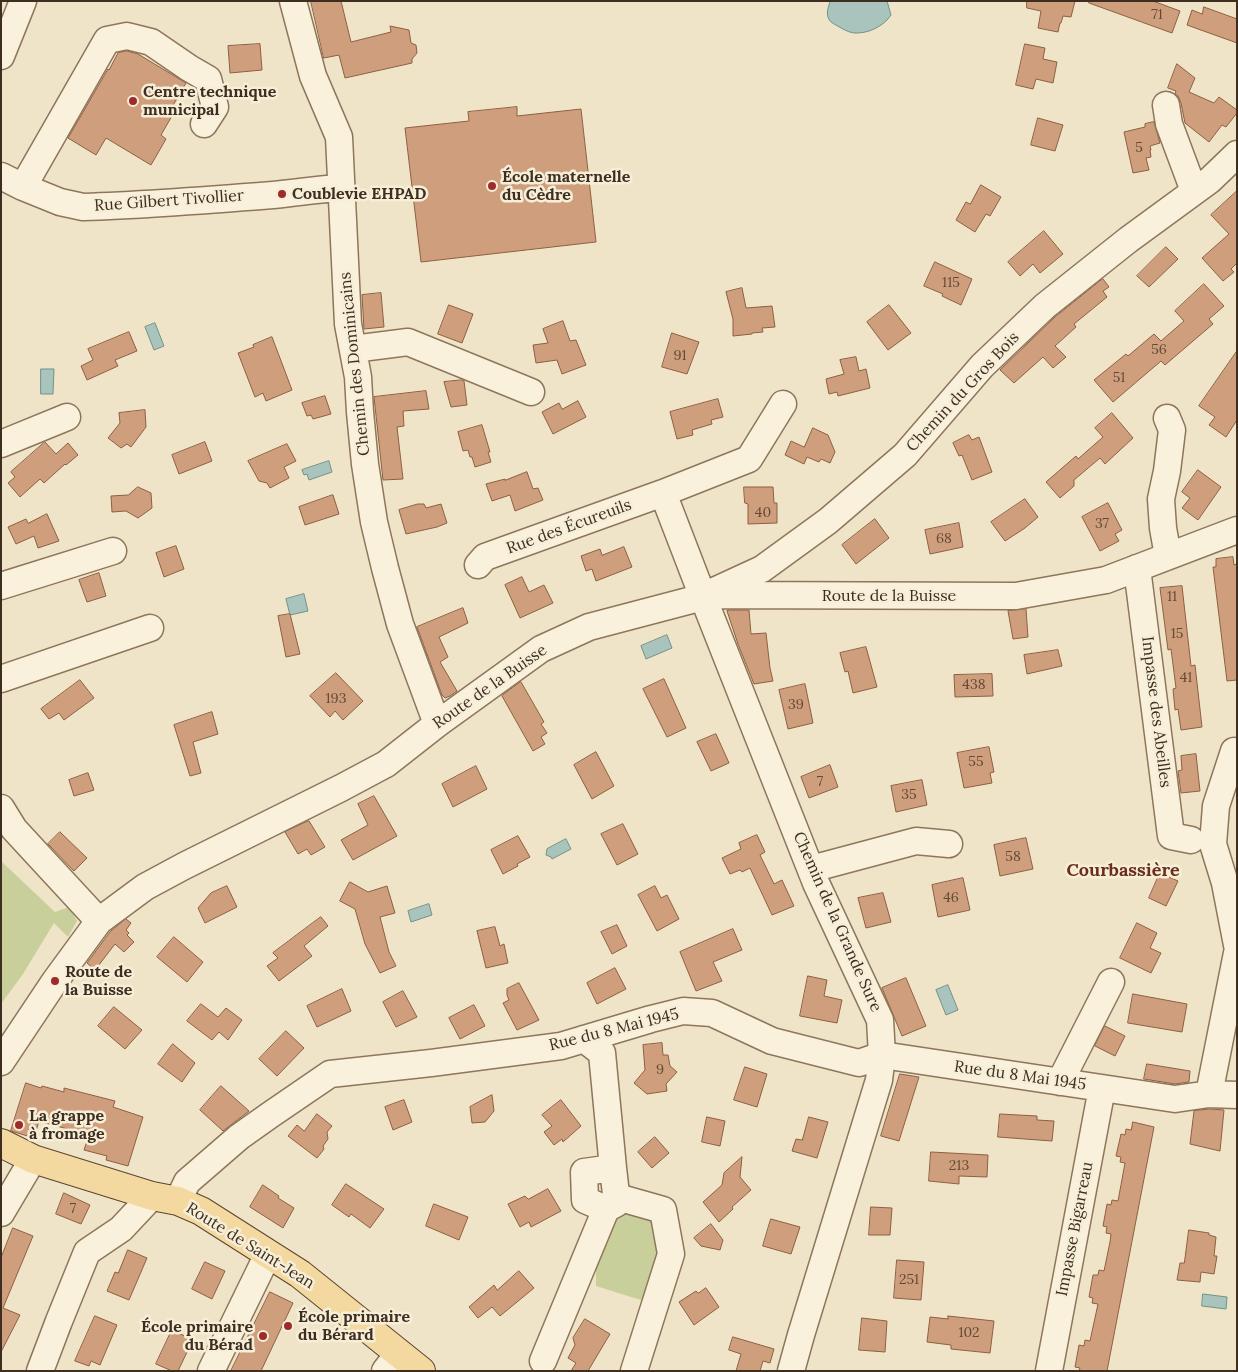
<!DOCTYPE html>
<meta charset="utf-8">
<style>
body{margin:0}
#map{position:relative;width:1238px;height:1372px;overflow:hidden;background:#f0e4c8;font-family:Lora,serif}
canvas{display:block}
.frame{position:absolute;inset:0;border:2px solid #3d2e20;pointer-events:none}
</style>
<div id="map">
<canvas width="1238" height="1372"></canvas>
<div class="frame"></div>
</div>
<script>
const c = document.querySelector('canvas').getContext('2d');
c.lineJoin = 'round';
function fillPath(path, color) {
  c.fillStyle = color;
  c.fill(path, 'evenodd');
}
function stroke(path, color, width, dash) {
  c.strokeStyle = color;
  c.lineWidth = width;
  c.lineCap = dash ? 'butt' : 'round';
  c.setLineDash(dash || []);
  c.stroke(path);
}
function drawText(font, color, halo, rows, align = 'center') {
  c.font = font + ' Lora,serif';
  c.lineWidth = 5;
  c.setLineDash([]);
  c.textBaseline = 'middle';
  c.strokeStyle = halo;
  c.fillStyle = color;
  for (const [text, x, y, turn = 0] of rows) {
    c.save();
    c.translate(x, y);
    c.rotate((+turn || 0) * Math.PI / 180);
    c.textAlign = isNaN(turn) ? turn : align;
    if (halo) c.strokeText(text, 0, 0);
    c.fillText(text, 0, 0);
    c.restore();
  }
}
fillPath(new Path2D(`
 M1 861 55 912 69 907 77 921 68 937 54 923 23 974 1 1004Z
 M630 1207 655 1216 662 1258 647 1302 596 1286V1262L605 1224Z`), '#c9cf9b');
const water = new Path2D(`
 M830 1H887L891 15C884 26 868 34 854 33 847 32 841 28 836 25 832 23 829 21 828 17 826 12 829 6 830 1Z
 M155 323 164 346 154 350 145 327Z
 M41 369H54L53 394H41Z
 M329 461 332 472 309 480 307 474 304 475 302 470Z
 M304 594 308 611 290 615 286 599Z
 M667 635 672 648 646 659 641 646Z
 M566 839 571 849 552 859 551 857 546 855 547 849Z
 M429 904 432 915 411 922 408 911Z
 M948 985 958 1010 946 1015 936 990Z
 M1203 1294 1227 1297 1226 1309 1202 1306Z`);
fillPath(water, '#a9c4bc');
stroke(water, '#6f938a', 1);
const building = new Path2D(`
 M311 1H341L351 42 391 32 390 26 409 30 411 43 416 45 417 53 412 59V63L345 78 339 55 324 58Z
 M1027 1H1075L1071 17 1063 16 1061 23H1060L1058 32 1038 28 1041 11 1027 8Z
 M1089 1H1153L1180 11 1172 33 1089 3Z
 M1204 7 1237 19V43L1187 25 1192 10 1202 14Z
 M260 44 262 70 230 73 228 46Z
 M1025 44 1045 48 1043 59 1057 62 1053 83 1036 79 1033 89 1016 85Z
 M127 51 138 54 186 83 172 107 176 109 161 135 166 139 151 165 106 138 96 155 68 138 108 69 109 70 118 53Z
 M1177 64 1195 78 1189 92 1214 103 1219 97 1237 110V113L1226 127 1222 125 1209 142 1185 123 1181 103 1178 96 1175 94 1176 91 1168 88Z
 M517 107V116L581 109 596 242 421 262 405 128 469 121 468 112Z
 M1038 118 1063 125 1055 151 1031 145Z
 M1154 122 1160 143 1150 146 1151 150H1150L1151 157 1146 158 1149 170 1133 173 1124 132 1145 127V124Z
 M981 185 1001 197 990 216 986 214 975 232 956 220 966 202 970 204Z
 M1237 191V263L1231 269 1234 272 1223 281 1202 258 1229 234 1211 215Z
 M1044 231 1063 254 1040 273 1033 264 1020 276 1008 262Z
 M1166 247 1178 259 1149 287 1137 276Z
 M935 262 972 279 961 305 942 296 943 294 924 286Z
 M1103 279 1109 287 1103 291 1107 297 1074 324 1076 327 1055 346 1066 357 1053 368 1043 357 1014 383 1000 370 1055 317Z
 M1204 284 1224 306 1209 319 1213 324 1165 365 1161 361 1113 402 1094 380 1126 354 1128 356 1154 334 1161 341 1184 321 1175 311Z
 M742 288 746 308 772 306 775 327 762 328 763 332 752 333V334L733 336V319L726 292Z
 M381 293 384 327 364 329 362 295Z
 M449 305 473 314 462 343 438 334Z
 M889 305 911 333 888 350 867 322Z
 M563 321 570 341 576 340 586 365 562 374 557 360 536 363 533 345 548 343 543 329Z
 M129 332 137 351 115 360 118 366 87 380 81 366 93 360 88 349Z
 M672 333 699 342 687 374 662 367Z
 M272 337 292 390 266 401 263 393 255 397 238 353 254 347 253 345Z
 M1237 351V420L1226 437 1209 425 1215 417 1199 406Z
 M856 357 859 371 866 369 870 388 838 396 837 392 829 394 826 379 844 374 840 360Z
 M462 380 464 381 467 405 451 407 444 382Z
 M426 391 429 409 403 411 404 426 397 427 403 479 383 480 374 397Z
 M325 396 331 414 313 419 311 415 307 416 302 403Z
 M718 399 723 417 711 420 712 424 692 430 693 435 677 439 670 412Z
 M578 401 586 417 553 434 542 412 559 403 562 409Z
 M145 410 146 427 131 447 127 444 121 448 108 438 120 423 119 413Z
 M1112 413 1133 438 1105 464 1100 458 1074 480V486L1060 498 1046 482 1076 456 1078 459 1103 437 1095 428Z
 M482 425 490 452H488L491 462 475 467 472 457H470L468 450 463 451 458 432Z
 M813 428 828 435 835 452 830 463 821 459 819 462 807 457 804 464 785 455 791 441 804 447Z
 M969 435 972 440 979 437 992 472 972 480 962 455 959 456 953 443Z
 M45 442 56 454 68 443 78 455 66 465 65 464 44 483 40 479 20 497 8 483 15 477 11 472Z
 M205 442 212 461 179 474 172 455Z
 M287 444 296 461 284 467 289 478 270 488 267 483 259 481 248 461Z
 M1198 470 1221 487 1198 520 1182 508 1190 498 1182 492Z
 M527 472 533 489 538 488 543 500 515 511 510 495 492 501 486 484 505 479V480Z
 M138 487 151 493 152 508 138 518 126 511 112 512 111 496 128 495Z
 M744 487H773L774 503H777V523L748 524V504L745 503Z
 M333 495 339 514 305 525 299 507Z
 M1025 499 1038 517 1025 528 1005 541 991 522Z
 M1108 503 1122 530 1115 534 1119 541 1100 551 1082 517Z
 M418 504H424L426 508 441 504 447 523 437 527 406 534 399 510Z
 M47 514 59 541 38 548 34 536 16 544 8 527 26 519 28 523Z
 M875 519 889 538 856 564 842 545Z
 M959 523 963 547 930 554 925 530Z
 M176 546 184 569 164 577 156 553Z
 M624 547 632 567 596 581 592 569 586 571 581 556 600 549 602 555Z
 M1233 557 1234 565 1237 564V680L1227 681 1213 567H1216V559Z
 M99 573 106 596 87 602 79 580Z
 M522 577 529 592 544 585 553 603 520 618 505 585Z
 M1182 586 1191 666 1195 665 1202 727 1181 730 1178 709 1175 710 1173 689 1176 688 1171 649 1168 650 1160 588Z
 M463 608 468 623 439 637 448 657 440 662 457 691 450 696 445 698 442 695 417 627Z
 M1026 609 1028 637 1013 639 1008 611Z
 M731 610H749L751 634 766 633 770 668 773 681 754 684 738 644 727 611Z
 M290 614 300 654 286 657 278 616Z
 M866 647 877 687 853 693 848 671 845 672 840 653Z
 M1058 650 1062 666 1027 674 1024 655Z
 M336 673 363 701 343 720 335 711 330 717 310 696Z
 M992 674 993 696 955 697 954 675Z
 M664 679 686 728 667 737 643 689Z
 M80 680 94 698 64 720 59 713 49 719 41 709Z
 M521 682 544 722 541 724 547 733 541 737 545 744 533 751 502 696Z
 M805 684 813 723 788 729 779 690Z
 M212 712 218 734 193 742 201 773 190 776 174 725Z
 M716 734 729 763 711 771 697 742Z
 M989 747 994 772 990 773 992 783 964 788 957 753Z
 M596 752 614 786 592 799 574 765Z
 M1196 754 1200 791 1181 793 1178 771 1182 770 1181 756Z
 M830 765 838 787 809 798 801 777Z
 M476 766 487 789 453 807 442 784Z
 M88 773 94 790 74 796 69 780Z
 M922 780 927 805 896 812 891 786Z
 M374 796 397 836 353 860 341 840 368 825 358 804Z
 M309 821 325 847 311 855 307 849 298 854 285 832Z
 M623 824 638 854 617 865 601 834Z
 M60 832 87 858 74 871 48 844Z
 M757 835 765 852 760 855 774 884 782 880 794 906 772 915 750 868 742 872 740 870 730 874 722 858 741 849 739 843Z
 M518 836 530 857 517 864 518 866 503 874 491 850Z
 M1026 838 1033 869 1000 876 994 845Z
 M1160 873 1178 881 1166 906 1149 898Z
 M963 878 970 910 938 917 932 885Z
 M350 882 368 892 387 886 395 913 380 917 389 952 396 966 380 973 365 944 355 909 340 901Z
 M227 886 237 907 205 923 198 908 211 893Z
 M655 886 661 898 667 895 679 919 657 931 638 895Z
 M883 893 891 922 866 928 858 898Z
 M321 917 328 926 304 946 312 956 279 981 267 966 278 958 273 953Z
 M126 919 131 923 126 930 129 933 127 935 134 942 124 952 115 944 95 970 87 963 110 932Z
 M1137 923 1157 933 1150 948 1161 953 1151 973 1120 958Z
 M617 925 627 946 612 954 601 932Z
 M495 927 500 946 504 944 508 963 486 968 477 931Z
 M733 929 742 950 713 962 722 981 696 991 680 952Z
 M174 937 203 962 187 982 157 957Z
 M615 968 626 989 597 1004 587 983Z
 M808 976 827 980 824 996 842 1000 837 1023 800 1016Z
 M906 978 926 1026 902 1036 882 988Z
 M519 983 539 1020 517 1030 503 1003 509 1000 507 995V989Z
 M342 989 351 1011 317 1027 307 1006Z
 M403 991 417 1017 396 1027 383 1002Z
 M1133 994 1187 1004 1182 1032 1128 1023Z
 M201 1004 218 1017 226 1008 242 1020 228 1040 219 1032 212 1040 187 1021Z
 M474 1005 485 1026 460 1039 449 1018Z
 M114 1007 142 1030 125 1049 98 1026Z
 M1105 1026 1125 1036 1115 1056 1095 1046Z
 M286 1031 304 1048 277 1076 259 1059Z
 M662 1043 663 1055H668L670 1066 677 1072 666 1084 667 1091 647 1094 634 1083 645 1070 643 1045Z
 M173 1044 195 1063 182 1082 158 1064Z
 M1147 1064 1190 1071 1189 1082 1175 1084 1144 1079Z
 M745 1067 767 1074 757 1107 734 1100Z
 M900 1074 919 1077 899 1141 881 1136Z
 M26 1083 41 1088 42 1086 64 1092V1088L115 1101 113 1107 143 1117 128 1166 106 1160 107 1156 84 1150 89 1135 39 1121 34 1138 11 1131Z
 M221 1086 249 1111 223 1131 200 1110Z
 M492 1095 494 1111 485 1122 472 1123 470 1107Z
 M404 1100 412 1122 393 1130 385 1107Z
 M561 1100 581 1126 563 1142 562 1139 554 1145 544 1132 552 1126 542 1115Z
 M1210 1109 1224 1110 1220 1151 1190 1144 1194 1111Z
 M317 1114 332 1126 327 1132 328 1139 323 1146 324 1149 317 1158 288 1136 297 1125 304 1131Z
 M1000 1114 1037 1116V1120L1054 1121 1052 1141 998 1137Z
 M707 1117 725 1121 720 1146 702 1142Z
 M809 1117 828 1122 817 1158 792 1151 796 1139 802 1140Z
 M1133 1122 1154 1127 1107 1371H1079L1080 1368 1075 1367 1079 1345 1084 1346 1085 1340 1090 1341 1098 1304 1092 1303 1093 1298 1089 1297 1093 1275H1098L1099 1270 1104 1271 1110 1242 1111 1234 1106 1233 1107 1227 1103 1226 1107 1204 1111 1205 1112 1200 1118 1201 1125 1163 1120 1162 1121 1157 1116 1156 1121 1134 1125 1135 1126 1129 1131 1130Z
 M655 1137 669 1153 652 1168 638 1152Z
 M931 1152 988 1155 987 1177 959 1176V1184L929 1181Z
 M742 1157 740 1177 751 1190 732 1207 733 1209 719 1222 703 1202 722 1185 724 1173Z
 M346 1184 384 1209 370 1228 351 1214 349 1217 332 1205Z
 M263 1185 279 1196 278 1198 294 1208 283 1228 250 1207Z
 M548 1189 561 1211 531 1227 529 1222 520 1227 508 1204 525 1196 528 1199Z
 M64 1193 90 1205 81 1224 56 1214Z
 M434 1204 468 1217 459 1240 426 1226Z
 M871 1207 892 1208 890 1235H869Z
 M771 1219 800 1227 791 1254 763 1246Z
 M711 1224 723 1240 720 1250 701 1246 694 1238Z
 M13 1228 33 1236 3 1308 20 1315 1 1352V1258Z
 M1189 1230 1209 1233V1235L1216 1237 1214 1256H1217L1214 1274 1201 1272 1200 1282 1177 1280 1180 1263H1184Z
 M128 1250 147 1258 129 1300 107 1291 115 1272 118 1273Z
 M897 1260 924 1262 921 1300 894 1298Z
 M205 1262 225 1271 212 1299 192 1289Z
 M519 1271 534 1288 500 1316 492 1307 478 1318 469 1307 494 1285 497 1290Z
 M706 1288 719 1307 694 1325 679 1302 696 1291 698 1293Z
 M270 1292 293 1303 261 1371H231Z
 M95 1316 117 1325 100 1365 91 1361 89 1366 75 1361Z
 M948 1316 994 1321 990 1353 951 1349V1345L927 1342 930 1317 948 1319Z
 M862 1318 887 1321 885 1352 859 1350Z
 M585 1319 610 1334 588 1371H571L576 1363 568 1358 575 1345 573 1338Z
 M172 1330 189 1338 185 1346 189 1348 178 1371H172L156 1364Z
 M733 1337 774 1349 770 1363 763 1361 760 1371H736L741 1354 729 1350Z`);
fillPath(building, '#cf9f7d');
stroke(building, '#8d5f41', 1);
const minor = new Path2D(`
 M293 1 313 76 339 137 348 324 358 377 360 412 365 464 374 522 385 568 400 624 437 724
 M1 56 23 1
 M1166 105 1169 124 1194 191
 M1 176 23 187 60 202 83 207C146 205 210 200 273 195 296 193 318 189 341 188
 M23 187 107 40 127 36 151 42 189 68 208 79 215 107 204 124
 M353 349 408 342 531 392
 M783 404 749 459 663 493 703 597 816 883 880 1020 882 1055 879 1080 801 1335 791 1371
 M1167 418 1172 430 1167 471 1161 499 1163 528 1168 556
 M1 444 67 417
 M478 565 485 557 663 493
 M1137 568 1171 836 1191 840
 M1 586 113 551
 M712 592 762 569 828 521 905 455 982 366 1045 306 1128 240 1210 180 1237 154
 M1 679 150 628
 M1234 751 1216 806 1213 844 1225 883 1237 945
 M1 808 14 829 99 921
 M811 869 916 841 949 844
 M584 1039 602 1053 613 1168 584 1172 585 1200 606 1209 617 1203 613 1168
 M1 1062 55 981 99 921 145 887 184 866 341 788 386 764 437 724 541 649 589 627 703 597 715 595 1016 596 1106 580 1237 530
 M1060 1082 1111 982
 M1209 1094 1237 953
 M617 1197 663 1210 671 1254 634 1371
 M178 1201 187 1182 239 1137 270 1115 330 1074 431 1063 561 1046 651 1019 683 1011 712 1013 772 1041 859 1063 882 1055 1175 1099 1209 1094 1237 1095
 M1 1213 33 1159
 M543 1361 606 1209
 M40 1371 59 1321 87 1252 121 1229 152 1196
 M211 1371 268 1254
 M385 1371 399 1353
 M1049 1371 1102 1088`);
const major = new Path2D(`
 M1 1143 33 1159 152 1196 178 1201 201 1211 300 1274 421 1371`);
stroke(minor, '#8d765c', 29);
stroke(major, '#5b4430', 30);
stroke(minor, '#faf1dc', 26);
stroke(major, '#f3d9a0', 28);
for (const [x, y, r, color] of [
 [133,101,5,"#9e2a2b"],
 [492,186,5,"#9e2a2b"],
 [282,194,5,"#9e2a2b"],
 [55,981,5,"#9e2a2b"],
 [19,1125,5,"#9e2a2b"],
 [288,1326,5,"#9e2a2b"],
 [263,1336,5,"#9e2a2b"]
]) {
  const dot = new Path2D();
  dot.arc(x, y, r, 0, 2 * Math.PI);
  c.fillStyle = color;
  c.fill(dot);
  stroke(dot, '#f7eed8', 2);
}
drawText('14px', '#624a37', null, [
 ["71",1157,15],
 ["5",1139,148],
 ["115",951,283],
 ["56",1159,350],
 ["91",680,356],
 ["51",1119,378],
 ["40",763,513],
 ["37",1102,524],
 ["68",944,539],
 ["11",1172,597],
 ["15",1177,634],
 ["41",1186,678],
 ["438",974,685],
 ["193",336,699],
 ["39",796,705],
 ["55",976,762],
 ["7",820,782],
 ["35",909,795],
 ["58",1013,857],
 ["46",951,898],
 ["9",660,1070],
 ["213",959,1166],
 ["7",73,1209],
 ["251",909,1280],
 ["102",969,1333]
]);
drawText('bold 16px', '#3d2e20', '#f7eed8', [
 ["Centre technique",143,92],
 ["municipal",143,110],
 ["École maternelle",502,177],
 ["du Cèdre",502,195],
 ["Coublevie EHPAD",292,194],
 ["Route de",65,972],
 ["la Buisse",65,990],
 ["La grappe",29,1116],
 ["à fromage",29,1134],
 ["École primaire",298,1317],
 ["du Bérard",298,1335],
 ["École primaire",253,1327,"right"],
 ["du Bérad",253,1345,"right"]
], 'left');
drawText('16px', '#3d2e20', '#f7eed8', [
 ["Rue Gilbert Tivollier",169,201,-4],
 ["Chemin des Dominicains",355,364,-96],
 ["Chemin du Gros Bois",963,392,-47],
 ["Rue des Écureuils",569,527,-20],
 ["Route de la Buisse",889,596],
 ["Route de la Buisse",490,687,-35],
 ["Impasse des Abeilles",1156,712,83],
 ["Chemin de la Grande Sure",837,922,66],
 ["Rue du 8 Mai 1945",614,1030,-14],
 ["Rue du 8 Mai 1945",1020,1076,8],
 ["Impasse Bigarreau",1075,1229,-79],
 ["Route de Saint-Jean",250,1246,32]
]);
drawText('bold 18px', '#6b2e1e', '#f7eed8', [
 ["Courbassière",1123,871]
]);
</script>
